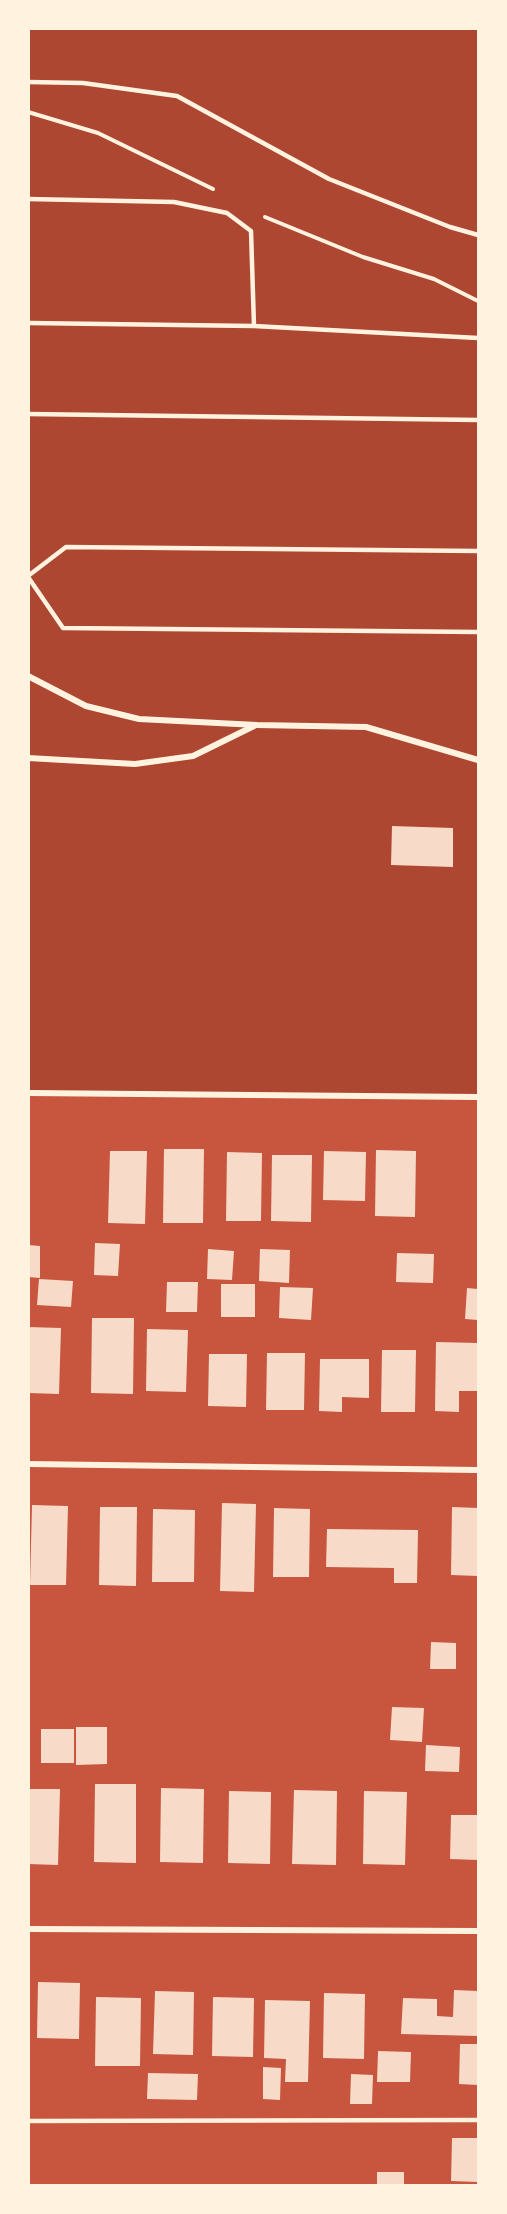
<!DOCTYPE html>
<style>
body{margin:0}
#map{position:relative;width:507px;height:2214px;overflow:hidden;background:#c8553d;font-family:"Nunito Sans",sans-serif}
canvas{display:block}
.frame{position:absolute;inset:0;border:30px solid #fff3e0;pointer-events:none}
</style>
<div id="map">
<canvas width="507" height="2214"></canvas>
<div class="frame"></div>
</div>
<script>
const c = document.querySelector('canvas').getContext('2d');
c.lineJoin = 'round';
function fillPath(path, color) {
  c.fillStyle = color;
  c.fill(path, 'evenodd');
}
function stroke(path, color, width, dash) {
  c.strokeStyle = color;
  c.lineWidth = width;
  c.lineCap = dash ? 'butt' : 'round';
  c.setLineDash(dash || []);
  c.stroke(path);
}
fillPath(new Path2D(`
 M29 29H478V1097L29 1093Z`), '#ae4732');
fillPath(new Path2D(`
 M392 826 453 828V867L391 865Z
 M164 1149H204L203 1223H163Z
 M376 1150 416 1151 415 1217 375 1216Z
 M110 1151H147L145 1224 108 1223Z
 M324 1151 366 1152 365 1201 323 1200Z
 M227 1152 262 1153 261 1221H226Z
 M272 1155H312L311 1222 271 1221Z
 M95 1243 120 1244 118 1276 94 1275Z
 M28 1245 40 1246V1278L28 1277Z
 M208 1249 234 1251 232 1280 207 1279Z
 M260 1249 290 1250 289 1283 259 1281Z
 M397 1253 434 1254 433 1283 396 1282Z
 M39 1279 73 1281 71 1307 37 1305Z
 M167 1282H198L197 1312H166Z
 M221 1284H255V1317H221Z
 M280 1287 313 1288 311 1320 279 1318Z
 M467 1288 478 1289V1320L465 1319Z
 M92 1318H134L133 1394 91 1393Z
 M28 1327 61 1328 59 1394 28 1393Z
 M147 1329 188 1330 186 1392 146 1391Z
 M436 1342 478 1343V1391H459V1412L435 1411Z
 M382 1350H416L415 1412H381Z
 M267 1353H305L304 1410H266Z
 M209 1354H247L246 1407 208 1406Z
 M320 1359H369V1398L342 1397V1412L319 1411Z
 M222 1503 256 1504 254 1592 220 1591Z
 M32 1505 68 1506 66 1585H30Z
 M100 1507H137L136 1586 99 1585Z
 M452 1507 478 1508V1576L451 1575Z
 M274 1508 310 1509 309 1577H273Z
 M153 1509 195 1510 194 1582H152Z
 M327 1529 418 1530 417 1583H394V1568L326 1567Z
 M431 1642 456 1643V1669H430Z
 M392 1707 424 1708 422 1742 390 1740Z
 M76 1727H107V1764L76 1765Z
 M41 1729H74V1763H41Z
 M426 1745 460 1747 459 1772 425 1771Z
 M95 1784H136V1863L94 1862Z
 M161 1788 204 1789 203 1863 160 1862Z
 M28 1789H60L58 1865 28 1864Z
 M294 1790 337 1791 336 1865 292 1864Z
 M229 1791 271 1792 270 1864 228 1863Z
 M364 1791 407 1792 405 1865 363 1864Z
 M451 1815H478V1860L450 1859Z
 M38 1982 80 1983 79 2039 37 2038Z
 M454 1990 478 1991V2036L401 2034 403 1998 437 1999V2016L453 2017Z
 M155 1991 194 1992 193 2055 153 2054Z
 M324 1993 365 1994 364 2059 323 2058Z
 M96 1997 141 1998 140 2066H95Z
 M213 1997 254 1998 253 2057 212 2056Z
 M265 2000 310 2001 308 2082H285L286 2059 264 2058Z
 M460 2044H478V2085L459 2084Z
 M378 2051 411 2052 410 2082H377Z
 M263 2067 281 2068 280 2100 263 2099Z
 M148 2073 198 2074 197 2100 147 2099Z
 M351 2074 373 2075 372 2104H350Z
 M452 2138H478V2182L451 2181Z
 M377 2172H404V2186H377Z`), '#f7dbc8');
stroke(new Path2D(`
 M28 112 98 133 213 189
 M265 217 363 257 434 279 478 301`), '#fff3e0', 4);
stroke(new Path2D(`
 M28 82 83 83 177 96 329 179 450 227 478 235
 M28 199 174 202 227 213 251 231 254 326
 M28 323 254 326 478 338
 M28 414 478 420
 M28 576 66 547 478 551
 M28 577 63 628 478 632
 M28 2121 478 2120`), '#fff3e0', 4.5);
stroke(new Path2D(`
 M28 676 86 706 139 719 257 725 366 727 478 760
 M28 758 135 764 193 756 254 726
 M28 1093 478 1097
 M28 1464 478 1470
 M28 1929 478 1931`), '#fff3e0', 6);
</script>
